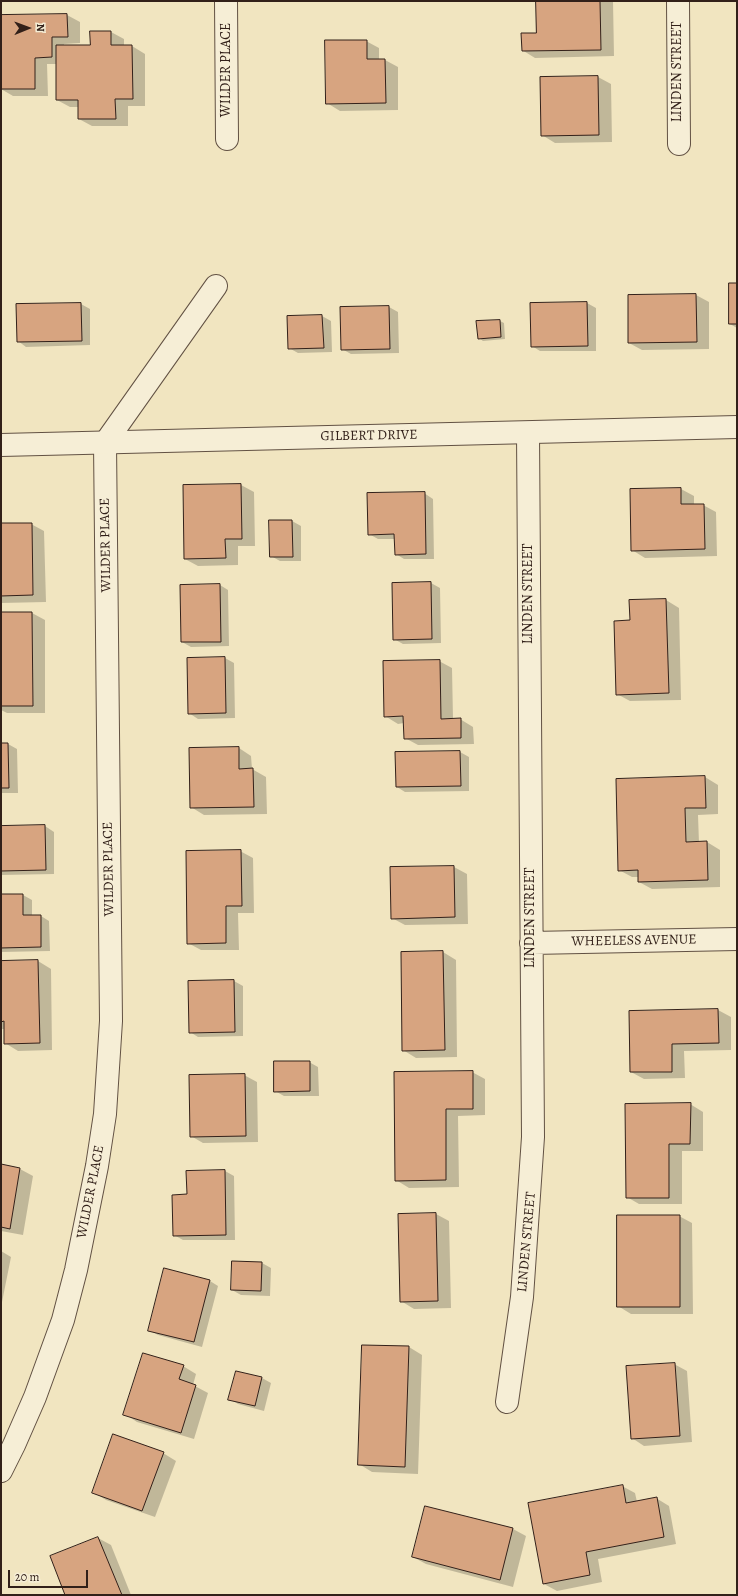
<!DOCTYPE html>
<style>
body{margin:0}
#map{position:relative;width:738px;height:1596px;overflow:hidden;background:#f1e5c0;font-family:Alegreya,serif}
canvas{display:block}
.frame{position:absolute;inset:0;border:2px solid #322019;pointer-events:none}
.north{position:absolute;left:8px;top:8px;width:40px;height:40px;-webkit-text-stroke:3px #f6eed6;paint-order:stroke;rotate:89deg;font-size:11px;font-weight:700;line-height:16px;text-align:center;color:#322019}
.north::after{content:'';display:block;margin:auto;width:14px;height:18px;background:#322019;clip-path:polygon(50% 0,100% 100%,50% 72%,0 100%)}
.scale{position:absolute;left:8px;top:1570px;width:80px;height:18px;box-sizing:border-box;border:2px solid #322019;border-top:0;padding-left:5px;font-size:12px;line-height:14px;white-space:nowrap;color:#322019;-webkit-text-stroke:3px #f6eed6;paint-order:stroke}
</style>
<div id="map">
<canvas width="738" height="1596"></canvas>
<div class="frame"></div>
<div class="north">N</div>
<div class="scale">20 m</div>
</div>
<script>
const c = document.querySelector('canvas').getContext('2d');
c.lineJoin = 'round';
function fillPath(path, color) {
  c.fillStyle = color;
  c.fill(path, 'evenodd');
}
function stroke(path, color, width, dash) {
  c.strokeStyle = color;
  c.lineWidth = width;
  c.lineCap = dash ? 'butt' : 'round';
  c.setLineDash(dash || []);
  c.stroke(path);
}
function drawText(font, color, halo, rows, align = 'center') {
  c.font = font + ' Alegreya,serif';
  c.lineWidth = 3;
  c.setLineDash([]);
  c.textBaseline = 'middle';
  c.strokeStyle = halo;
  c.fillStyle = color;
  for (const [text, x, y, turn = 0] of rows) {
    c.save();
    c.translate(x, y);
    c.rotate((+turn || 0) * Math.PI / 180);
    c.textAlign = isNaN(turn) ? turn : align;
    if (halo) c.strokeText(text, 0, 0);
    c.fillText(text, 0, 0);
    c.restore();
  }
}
fillPath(new Path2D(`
 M537 1H613L614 56 535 58 522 50 537 34Z
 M67 15 80 22V43L64 44V46H91L111 32 124 39V46H132L145 54V106H128V126H92L79 119V107H70L57 100V64H47L48 96H13L1 89V16Z
 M366 41 379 48V60H385L398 67V110L340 111 327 103Z
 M598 77 611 84 612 142 555 143 542 135 541 78Z
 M737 284V328L730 324Z
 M696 295 709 302V349L642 350 629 343Z
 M587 303 596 308V351H540L532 346Z
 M81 304 90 309V345L26 347 18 341Z
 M389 307 398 312 399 353 351 354 342 349 341 308Z
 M322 316 331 321 332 352 298 353 289 348 288 317Z
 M500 321 504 323 505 339 483 341 479 338Z
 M241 485 254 492 255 546H238V565L198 566 185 559 184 486Z
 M681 489 694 496V505H703L716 512 717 556 645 558 632 550Z
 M424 493 433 499 434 559H404L396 554 395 539H378L369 534Z
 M292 521 301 526V561H280L271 556Z
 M1 524H31L44 531 46 602 1 603Z
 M431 583 440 588 441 643 403 644 394 639Z
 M220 585 228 590 229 646 191 647 182 642Z
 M666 600 679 608 681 700 630 701 617 694 631 621Z
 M1 613H32L45 620V713H7L1 710Z
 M225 658 234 663 235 718 198 719 189 713 188 659Z
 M439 661 452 668 453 719H460L473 727 474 744 418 745 405 738 404 723 398 724 385 716Z
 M1 744H8L17 749 18 793H1Z
 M239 748 251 756 252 769 266 777 267 814 204 815 191 807Z
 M460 752 469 757V791L405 792 397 787 396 753Z
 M705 777 718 785V814L698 815 699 843 707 842 720 850V887L652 889 639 882V877H632L619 870 617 780Z
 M45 826 54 832V874L1 875V827Z
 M240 851 253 858 254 913H238L239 950H201L188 943Z
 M454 867 467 874 468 924 405 925 392 918 391 868Z
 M1 895H23L32 900V916H41L49 921 50 951 1 952Z
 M443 952 456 960 457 1057 416 1058 403 1050Z
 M38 961 51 969 52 1050 18 1051 5 1043V1029H1V962Z
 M234 981 243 986V1036L198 1037 190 1032Z
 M718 1010 731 1017V1050L684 1051 685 1078 644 1079 631 1072 630 1012Z
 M309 1062 318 1067 319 1096H284L275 1091Z
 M472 1072 485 1079V1115L458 1116 459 1187 409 1188 396 1180 395 1073Z
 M244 1075 257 1082 258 1142 203 1143 191 1136Z
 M690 1104 703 1112V1151H682V1204H639L627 1197Z
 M1 1165 20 1169 33 1176 23 1235 1 1231Z
 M225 1171 234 1176 235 1240H183L174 1235 188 1195 187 1172Z
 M436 1214 449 1221 451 1308 414 1309 401 1301 399 1215Z
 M679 1216 692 1223 693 1314H631L618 1306Z
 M1 1251 11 1257 1 1307Z
 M262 1263 271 1268 270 1296 241 1295 232 1290Z
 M210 1281 218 1286 202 1347 158 1335 149 1330Z
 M363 1346 409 1347 422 1355 418 1474 372 1472 359 1464Z
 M674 1364 687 1371 692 1442 644 1446 632 1438Z
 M183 1366 196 1374 193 1385 208 1393 194 1439 137 1422 125 1414Z
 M236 1372 262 1378 271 1383 264 1411 238 1404 230 1399Z
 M163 1453 176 1461 155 1517 106 1500 93 1492Z
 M622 1486 635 1493 637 1502 656 1498 669 1506 676 1544 598 1559 602 1582 557 1591 544 1584Z
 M426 1507 513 1529 526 1536 513 1587 426 1564 413 1557Z
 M98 1538 111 1545 131 1595H67Z`), '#0003');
const building = new Path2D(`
 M536 1H600L601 50 522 51 521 33H536Z
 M67 14 68 37H52V57L35 58V89H1V15Z
 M90 31H111V45H132L133 99H115L116 119H78V100H56V45H90Z
 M325 40H367V59H385L386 103 326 104Z
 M598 76 599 135 541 136 540 77Z
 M729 283H737V324H729Z
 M696 294 697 342 628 343V295Z
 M587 302 588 346 531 347 530 303Z
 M81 303 82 341 17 342 16 304Z
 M389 306 390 349 341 350 340 307Z
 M322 315 324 348 288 349 287 316Z
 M500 320 501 337 478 339 476 321Z
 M241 484 242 539H225L226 558 184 559 183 485Z
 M681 488V504H704L705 549 631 551 630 489Z
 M425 492 426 554 395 555 394 534 368 535 367 493Z
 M269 520H292L293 557H270Z
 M1 523H32L33 595 1 596Z
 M431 582 432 639 393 640 392 583Z
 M220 584 221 642H181L180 585Z
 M666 599 669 693 616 695 614 621 630 620 629 600Z
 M1 612H32L33 706H1Z
 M225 657 226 713 188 714 187 658Z
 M440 660 441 719 461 718V738L404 739 403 716 384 717 383 661Z
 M1 743H8L9 788H1Z
 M239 747V769L253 768 254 807 190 808 189 748Z
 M460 751 461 786 396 787 395 752Z
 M705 776 706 808H685L686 842 707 841 708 880 638 882V870L618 871 616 779Z
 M45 825 46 870 1 871V826Z
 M241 850 242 906H226V943L187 944 186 851Z
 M454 866 455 917 391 919 390 867Z
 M1 894H23V915H41V947L1 948Z
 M443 951 445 1050 402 1051 401 952Z
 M38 960 40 1043 4 1044V1021L1 1022V961Z
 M234 980 235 1032 189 1033 188 981Z
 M718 1009 719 1043 672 1044V1072H630L629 1011Z
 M274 1061H310V1091L274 1092Z
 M473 1071V1109H446V1180L395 1181 394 1072Z
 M245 1074 246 1136 190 1137 189 1075Z
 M691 1103 690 1144H669V1198H626L625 1104Z
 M1 1164 20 1168 10 1229 1 1227Z
 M225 1170 226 1235 173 1236 172 1195 187 1194 186 1171Z
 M436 1213 438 1301 400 1302 398 1214Z
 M617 1215H680V1307H617Z
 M232 1261 262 1262 261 1291 231 1290Z
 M164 1268 210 1280 194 1342 148 1331Z
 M362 1345 409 1346 405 1467 358 1465Z
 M143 1353 184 1365 179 1379 196 1385 181 1433 123 1415Z
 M675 1363 680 1436 631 1439 626 1366Z
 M236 1371 262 1377 255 1406 228 1400Z
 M113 1434 164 1452 142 1511 92 1493Z
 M623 1485 626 1503 657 1497 664 1537 586 1552 590 1575 543 1584 528 1503Z
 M425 1506 513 1528 500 1580 412 1557Z
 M98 1537 122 1595H65L50 1556Z`);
fillPath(building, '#d7a480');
stroke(building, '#322019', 1);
const minor = new Path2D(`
 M226 1 227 139
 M678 1 679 144
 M531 943 737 939
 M507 1402 522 1297 533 1137 528 433
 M1 1471 14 1445 35 1397 63 1320 76 1270 97 1166 105 1114 111 1021 105 443 216 286`);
const tertiary = new Path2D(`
 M1 445 737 427`);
stroke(minor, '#625143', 24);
stroke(tertiary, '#625143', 24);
stroke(minor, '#f6eed6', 22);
stroke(tertiary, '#f6eed6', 22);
drawText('14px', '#322019', '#f6eed6', [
 ["WILDER PLACE",227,70,-90],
 ["LINDEN STREET",678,72,-90],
 ["GILBERT DRIVE",369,436,-1],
 ["WILDER PLACE",106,545,-91],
 ["LINDEN STREET",529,594,-90],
 ["WILDER PLACE",109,869,-91],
 ["LINDEN STREET",531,918,-90],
 ["WHEELESS AVENUE",634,941,-1],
 ["WILDER PLACE",91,1192,-79],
 ["LINDEN STREET",527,1242,-85]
]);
</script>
